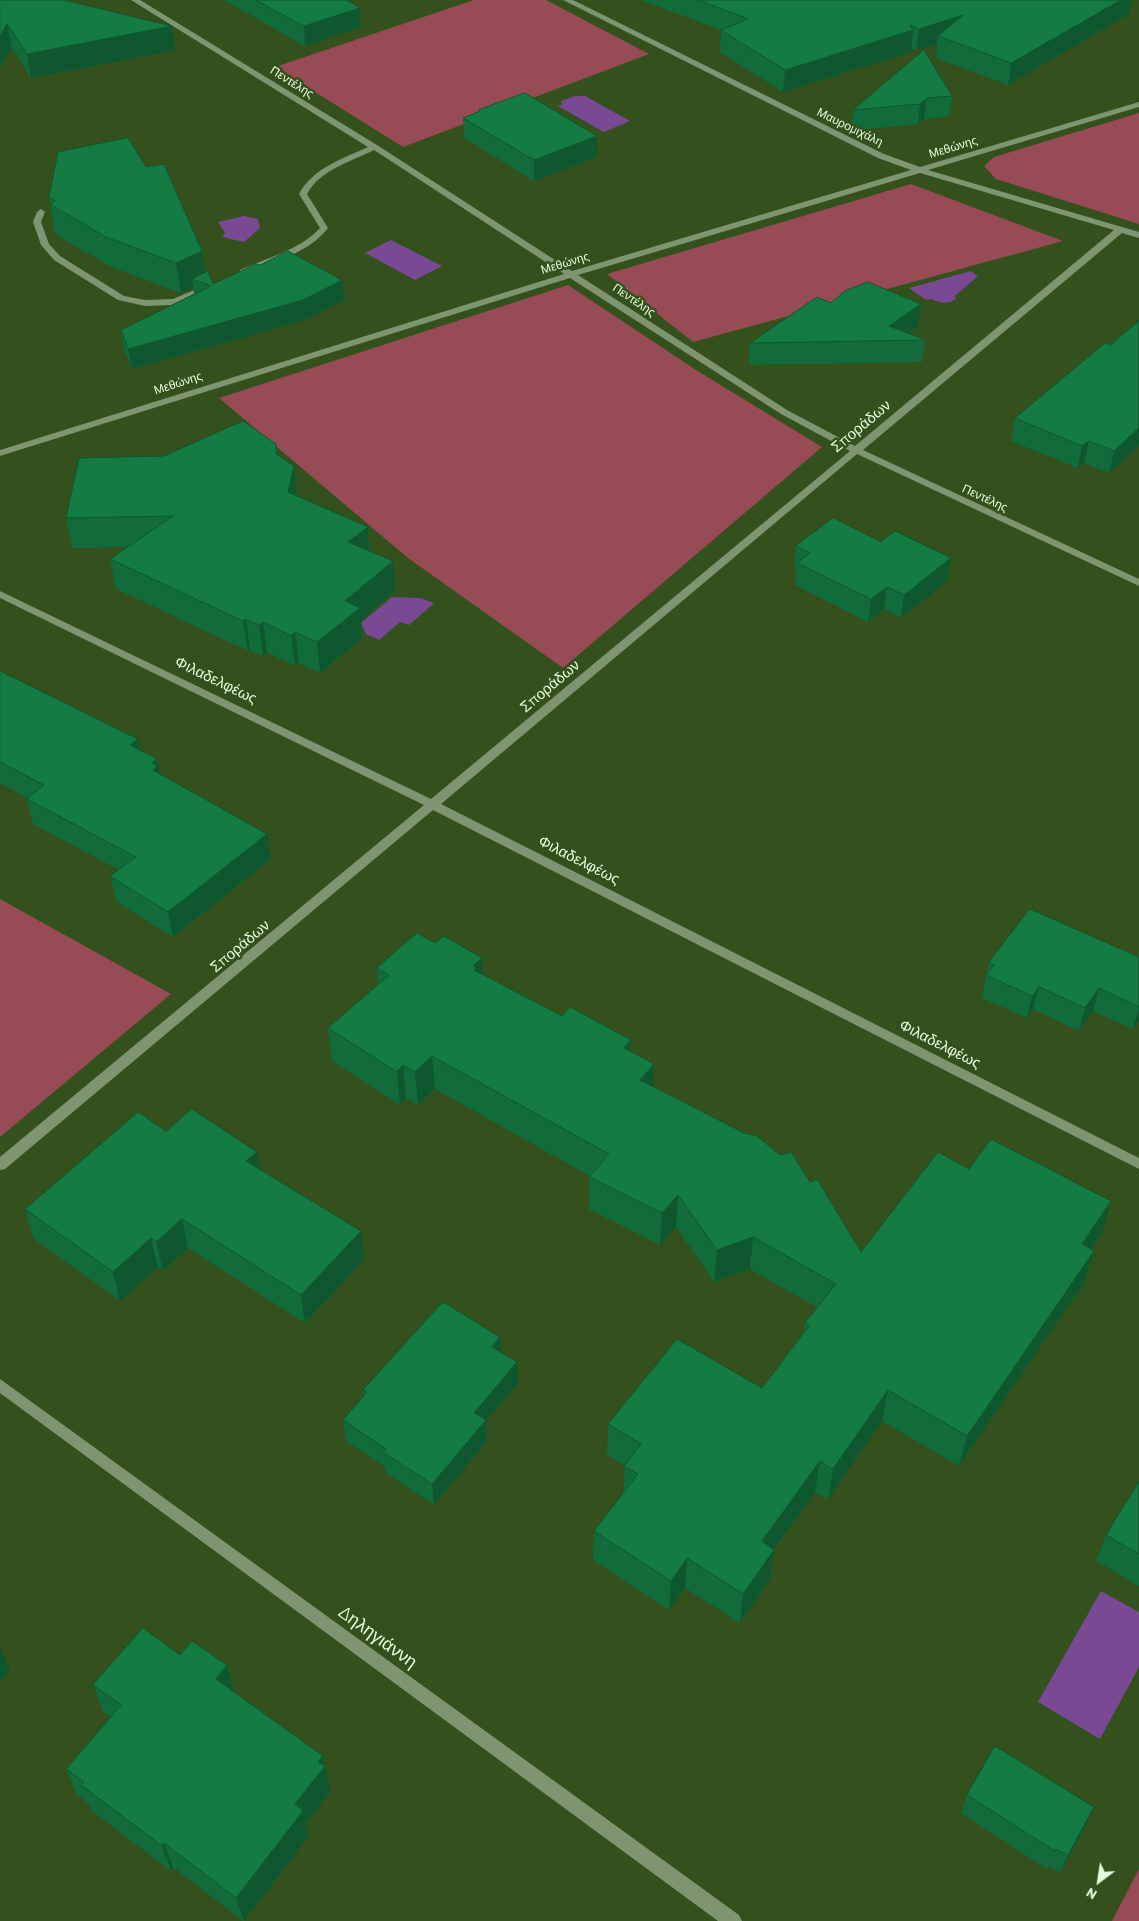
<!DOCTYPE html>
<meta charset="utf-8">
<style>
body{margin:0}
#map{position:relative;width:1139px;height:1921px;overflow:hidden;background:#34501c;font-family:Barlow,sans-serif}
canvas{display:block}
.north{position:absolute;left:1074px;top:1856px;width:50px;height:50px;-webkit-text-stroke:4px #34501c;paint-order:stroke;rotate:211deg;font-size:14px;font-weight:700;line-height:20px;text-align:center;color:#e8fadd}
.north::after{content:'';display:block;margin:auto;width:18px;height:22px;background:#e8fadd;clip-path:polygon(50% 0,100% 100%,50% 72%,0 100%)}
</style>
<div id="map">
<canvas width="1139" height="1921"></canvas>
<div class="north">N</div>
</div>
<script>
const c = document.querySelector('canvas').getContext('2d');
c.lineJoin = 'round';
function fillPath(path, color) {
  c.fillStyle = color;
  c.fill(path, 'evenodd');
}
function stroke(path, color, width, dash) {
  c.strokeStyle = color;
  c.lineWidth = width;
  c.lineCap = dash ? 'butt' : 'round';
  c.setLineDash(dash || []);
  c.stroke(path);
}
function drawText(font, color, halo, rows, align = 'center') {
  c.font = font + ' Barlow,sans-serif';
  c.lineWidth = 5;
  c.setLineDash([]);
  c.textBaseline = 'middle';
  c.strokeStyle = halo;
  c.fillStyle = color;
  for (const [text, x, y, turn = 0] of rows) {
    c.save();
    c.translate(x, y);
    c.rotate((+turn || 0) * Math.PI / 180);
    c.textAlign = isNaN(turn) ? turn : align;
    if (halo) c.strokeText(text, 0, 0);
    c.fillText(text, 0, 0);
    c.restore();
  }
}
fillPath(new Path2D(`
 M474 0H546L649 54 403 147 275 67Z
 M1139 113V224L996 179 984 166 994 157Z
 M911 184 1063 241 693 342 607 274Z
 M568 285 696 370 822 447 563 668 408 558 219 398Z
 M0 899 171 994 0 1137Z
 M1139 1869V1921H1112Z`), '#974c55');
fillPath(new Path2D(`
 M575 96H585L630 121 604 132 558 106 562 105 561 101Z
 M244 216 258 219 260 228 244 242 222 237 225 233 218 222Z
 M391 240 442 266 415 280 365 253Z
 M971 271 978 276 955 296 956 299C947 305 940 303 931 299L926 300 909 288Z
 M392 597 420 598 434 603 409 625 400 622 379 640 366 634 361 623Z
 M1101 1591 1139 1612V1667L1100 1739 1038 1702Z`), '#7a4993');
fillPath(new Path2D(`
 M131 0H140L377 145 572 271 911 170 878 158 563 0H573L884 154 920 167 1139 102V107L928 170 1139 232V238L1122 233 863 450 1139 579V586L857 454 441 804 1139 1158V1169L433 810 5 1169 0 1170V1157L424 805 0 598V591L431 799 850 451 781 414 570 278 0 456V450L564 274 374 150C350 162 320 170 307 194L328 228C309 253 274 261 246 274H240V270C267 258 300 250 320 228L299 194C313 168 342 159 368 147ZM920 173 1114 230 855 446 787 410 578 275Z
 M41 209 45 212 41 222 49 244 60 256 124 296 145 300 173 299 206 285 213 287 174 305 145 306 118 300 54 260 41 245 33 222 37 212Z
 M0 1379 739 1915 742 1921H718L0 1393Z`), '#7f9571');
fillPath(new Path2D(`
 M0 0 172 26 175 50 31 78 12 48 0 68Z
 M224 0H347L361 27 305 46Z
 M641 0H1132L1129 14 1008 85 936 58 937 44 916 50 911 48V52L783 92 720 52 721 30Z
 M924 50 952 96 949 116 924 119 918 124 851 131 853 110Z
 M479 110 597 157 534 181 464 138 463 118 479 112Z
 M49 197 205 273 213 284 260 265 342 280 344 300 305 320 132 369 124 350 121 330 194 294 193 287 181 293 111 267 55 234Z
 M831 303 921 304 918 326 907 333 925 340 922 362 749 365 750 343Z
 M1139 321V446L1109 473 1084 463 1078 468 1011 441 1015 418 1110 345Z
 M276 444 278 455 297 496 368 527 370 551 393 561 395 591 361 620 362 638 320 673 299 663 295 666 267 652 263 656 250 650 248 651 116 589 110 559 127 547 72 548 66 518 164 456Z
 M796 546 947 581 901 618 884 609 868 622 795 585 797 570 794 569Z
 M0 671 140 751 160 774 271 859 173 937 116 901 110 876 119 870 33 824 27 799 28 798 0 783Z
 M1139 957V1021L1133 1029 1093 1011 1079 1031 1033 1009 1027 1018 982 998 989 962Z
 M377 968 483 974 562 1016 631 1040V1052L654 1064 653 1087 810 1182 861 1252 969 1169 1102 1233 1091 1249 1094 1251 1084 1283 959 1466 882 1421 828 1499 815 1492 774 1550 770 1579 740 1623 685 1588 669 1610 593 1560 594 1531 623 1493 625 1465 607 1455 608 1424 762 1388 804 1333 805 1323 818 1308 750 1269 714 1282 676 1227 660 1245 589 1209V1177L590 1176 435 1089 418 1105 406 1098 400 1105 332 1061 328 1028 378 985Z
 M166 1131 257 1152 260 1170 361 1231 364 1260 305 1323 188 1248 163 1271 158 1267 120 1301 33 1238 25 1209Z
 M500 1337 501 1353 517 1362 518 1383 486 1421 487 1441 434 1505 386 1473 385 1467 346 1441 343 1420 364 1396 363 1390Z
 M1139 1482V1586L1096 1561 1106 1535Z
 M180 1655 227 1665 234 1692 329 1782H328L330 1792 306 1823 309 1836 244 1921H243L173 1867 171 1871 92 1811 89 1804 77 1795 66 1769 111 1717 103 1712 93 1685Z
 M967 1795 1086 1825 1060 1873 1049 1866 1047 1869 961 1813Z`), '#116b3a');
fillPath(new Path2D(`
 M1118 0H1132L1129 14 1008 85 1011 63Z
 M360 8 361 27 305 46 304 26Z
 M963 15 938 36 937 44 916 50 919 29Z
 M7 24 12 48 0 68V36Z
 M172 26 175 50 31 78 27 54Z
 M913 30 911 52 783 92 785 70Z
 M927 98 924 119 918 124 920 104Z
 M597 136V157L534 181V160Z
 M202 251 206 281 192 279 193 287 181 293 176 263Z
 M342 280 344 300 305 320 132 369 128 349Z
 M921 304 918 326 897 341 889 326Z
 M1139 428V446L1109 473 1114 451Z
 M1089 441 1084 463 1078 468 1082 446Z
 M294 466 297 496 288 492Z
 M368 527 370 557 348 542Z
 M951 558 947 581 901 618 904 595Z
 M393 561 395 591 361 620 362 638 320 673 317 642 345 601Z
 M887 587 884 609 868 622 871 599Z
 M246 619 250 650 248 651 243 621Z
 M263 622 267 652 263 656 259 625Z
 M295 632 299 663 295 666 291 636Z
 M138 739 143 764 130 745Z
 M157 759 162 784 158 795 152 763Z
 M267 834 271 859 173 937 168 912Z
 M482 958 483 991 473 966Z
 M1039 987 1033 1009 1027 1018 1032 996Z
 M1099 988 1093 1011 1079 1031 1085 1008Z
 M1139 1009V1021L1133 1029Z
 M631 1040 630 1073 624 1048Z
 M432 1056 435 1089 418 1105 415 1072Z
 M654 1064 653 1097 640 1080Z
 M403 1065 406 1098 400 1105 397 1072Z
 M257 1152 262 1181 246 1161Z
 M678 1195 676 1227 660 1245 662 1213Z
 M1111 1201 1102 1233 1072 1277 1082 1244Z
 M182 1219 188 1248 163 1271 156 1242Z
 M361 1231 364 1260 305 1323 301 1295Z
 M753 1237 750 1269 714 1282 717 1250Z
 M151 1238 158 1267 120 1301 113 1272Z
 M1094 1251 1084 1283 959 1466 967 1436Z
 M500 1337 501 1359 492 1347Z
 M517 1362 518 1383 486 1421 487 1441 434 1505 432 1484 474 1413Z
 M888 1390 882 1421 828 1499 833 1469Z
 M820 1461 815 1492 758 1571 762 1541Z
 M774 1550 770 1579 740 1623 743 1594Z
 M687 1558 685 1588 669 1610 671 1581Z
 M0 1647 10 1670 0 1682Z
 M227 1665 234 1692 223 1706 216 1679Z
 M323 1756 330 1792 306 1823 309 1836 244 1921 236 1898 295 1804 318 1762Z
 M1094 1807 1086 1825 1060 1873 1068 1855Z
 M164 1843 173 1867 171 1871 162 1846Z`), '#0e572f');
const building = new Path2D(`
 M0 0H64L172 26 27 54 7 24 0 36Z
 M256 0H347L360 8 304 26Z
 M698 0H1121L1011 63 938 36 963 15 919 29 910 25 913 30 785 70 721 30 748 19Z
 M924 50 952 96 927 98 920 104 853 110Z
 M525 93 597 136 534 160 463 118 480 111 479 110Z
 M128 138 146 167 164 164 202 251 176 263 106 237 50 204 55 201 49 197 58 152Z
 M288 251 342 280 303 300 128 349 121 330 211 286 192 279 208 271 213 284 256 264 260 265Z
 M868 282 921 304 889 326 925 340 750 343 817 297 831 303 845 291Z
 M1139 321V428L1114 451 1089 441 1082 446 1015 418 1105 343 1110 345Z
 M243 421 276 444V454L294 466 288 492 368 527 348 542 393 561 345 601 360 608 317 642 295 632 291 636 263 622 259 625 246 619 243 621 110 559 173 516 66 518 79 458 164 456Z
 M833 518 881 542 895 531 951 558 904 595 887 587 871 599 797 563 810 553 796 546Z
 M0 671 138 739 130 745 157 759 152 763 157 766 153 770 267 834 168 912 110 876 136 857 27 799 44 785 0 762Z
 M1030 909 1139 957V1007L1099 988 1085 1008 1039 987 1032 996 986 975 994 965 989 962Z
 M417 933 435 943 444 936 482 958 473 966 477 968 474 970 562 1016 570 1007 631 1040 624 1048 654 1064 640 1080 744 1133 757 1136 780 1155 791 1152 810 1182 817 1179 861 1252 938 1152 969 1169 991 1139 1111 1201 1082 1244 1094 1251 967 1436 888 1390 833 1469 820 1461 762 1541 774 1550 743 1594 687 1558 671 1581 594 1531 638 1474 624 1466 641 1444 608 1424 677 1339 762 1388 809 1326 805 1323 836 1284 753 1237 717 1250 678 1195 662 1213 589 1177 609 1154 432 1056 415 1072 403 1065 397 1072 328 1028 389 975 377 968Z
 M192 1109 257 1152 246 1161 361 1231 301 1295 182 1219 156 1242 151 1238 113 1272 25 1209 138 1112 166 1131Z
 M443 1302 500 1337 492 1347 517 1362 474 1413 486 1420 432 1484 383 1452 386 1449 343 1420 367 1392 363 1390Z
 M1139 1482V1554L1106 1535Z
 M143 1628 180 1655 192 1641 227 1665 216 1679 323 1756 318 1762 325 1766 295 1804 303 1811 236 1898 164 1843 162 1846 81 1785 84 1782 66 1769 121 1705 93 1685Z
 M995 1746 1094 1807 1068 1855 1056 1849 1055 1851 967 1795Z`);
fillPath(building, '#147c43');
stroke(building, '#0e572f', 1);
drawText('12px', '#e8fadd', '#34501c', [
 ["Πεντέλης",292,82,32],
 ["Μαυρομιχάλη",850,127,26],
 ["Μεθώνης",953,147,-17],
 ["Μεθώνης",565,263,-17],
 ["Πεντέλης",634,300,34],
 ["Μεθώνης",178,383,-18],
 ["Πεντέλης",985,498,25]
]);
drawText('15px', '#e8fadd', '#34501c', [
 ["Σποράδων",861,426,-40],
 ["Φιλαδελφέως",216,680,26],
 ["Σποράδων",550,686,-40],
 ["Φιλαδελφέως",579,860,27],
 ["Σποράδων",240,946,-40],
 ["Φιλαδελφέως",940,1044,27]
]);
drawText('18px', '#e8fadd', '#34501c', [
 ["Δηληγιάννη",378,1637,36]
]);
</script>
